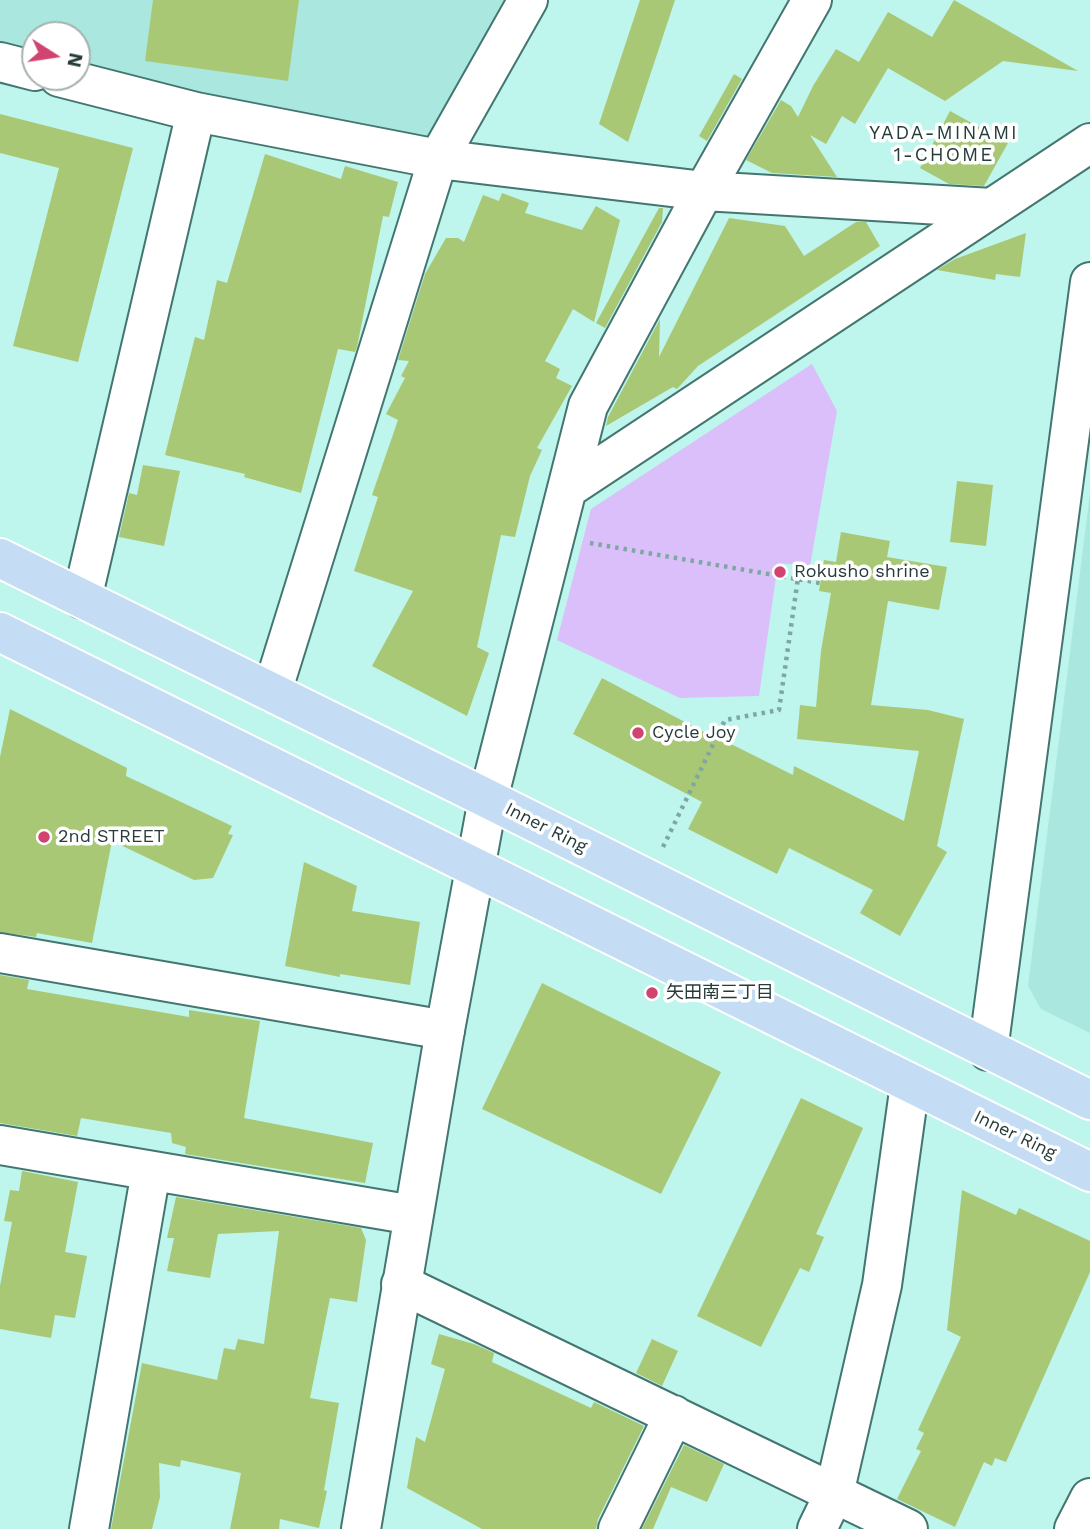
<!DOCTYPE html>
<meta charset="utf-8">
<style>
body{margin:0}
#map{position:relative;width:1090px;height:1529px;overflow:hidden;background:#bef5ed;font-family:"Work Sans",sans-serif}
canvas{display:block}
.north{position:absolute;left:21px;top:21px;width:70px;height:70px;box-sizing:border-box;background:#fff;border:2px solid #a8b1b0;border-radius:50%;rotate:102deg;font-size:19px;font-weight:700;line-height:28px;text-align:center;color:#263c39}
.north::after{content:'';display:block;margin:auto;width:24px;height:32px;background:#d24470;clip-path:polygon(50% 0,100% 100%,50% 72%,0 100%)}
</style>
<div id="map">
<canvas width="1090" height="1529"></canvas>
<div class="north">N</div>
</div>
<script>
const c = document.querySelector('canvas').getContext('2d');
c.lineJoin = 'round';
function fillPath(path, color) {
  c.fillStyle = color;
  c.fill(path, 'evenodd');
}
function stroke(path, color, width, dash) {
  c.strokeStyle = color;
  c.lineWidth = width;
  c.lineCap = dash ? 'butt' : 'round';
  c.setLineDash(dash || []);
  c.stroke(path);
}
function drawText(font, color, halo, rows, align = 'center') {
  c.font = font + ' "Work Sans","Noto Sans JP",sans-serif';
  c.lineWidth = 7;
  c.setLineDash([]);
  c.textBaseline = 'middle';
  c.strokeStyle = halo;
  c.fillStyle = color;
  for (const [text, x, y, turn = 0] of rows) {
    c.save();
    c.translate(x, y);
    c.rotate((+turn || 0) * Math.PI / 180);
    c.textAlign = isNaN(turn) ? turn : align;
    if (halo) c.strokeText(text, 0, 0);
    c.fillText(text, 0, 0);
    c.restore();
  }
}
fillPath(new Path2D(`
 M0 0H512L435 135 420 143 297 116 77 63V35H35V53L0 43Z
 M1090 493V1033L1041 1009 1028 986Z`), '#aae8df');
fillPath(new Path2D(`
 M812 364 837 411 810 566 778 563 759 696 680 698 557 640 591 509Z`), '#dbbffb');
fillPath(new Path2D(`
 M153 0H299L288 81 145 61Z
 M640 0H675L628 142 599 124Z
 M954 0 1078 71 1003 61 945 101 888 68 855 124 842 116 826 144 810 135 837 177 772 173 746 160 781 100 791 106 798 117 813 86 836 49 859 62 888 12 932 37Z
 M734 74 742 79 707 141 699 136Z
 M950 111 1008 143 984 186 949 184 920 168Z
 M0 114 133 148 78 362 13 346 59 168 0 153Z
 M265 154 341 179 345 166 398 182 389 217 383 216 357 347 355 352 338 349 301 493 244 477 245 474 165 455 195 337 204 340 217 280 227 283Z
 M502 193 529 203 525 213 582 230 596 206 620 220 594 322 573 309 545 361 560 369 556 378 572 386 537 448 542 450 530 476 515 537 501 535 477 647 489 653 467 716 372 666 413 591 354 571 378 497 372 495 398 420 386 414 405 378 401 376 409 361 398 360 425 274 446 238H458L464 242 483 195 499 201Z
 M659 208H663L662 222 605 328 596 323Z
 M729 218 785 226 804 256 856 222H866L880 246 698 366 677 389 673 387 606 426 608 417 660 319 659 357Z
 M1026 233 1020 277 996 274 995 280 937 270 955 259Z
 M143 465 180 471 164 546 119 537 129 493 137 495Z
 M957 481 993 485 986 546 950 542Z
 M841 532 890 541 887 557 947 567 939 610 888 601 871 705 928 710 964 719 937 846 947 852 900 936 860 913 873 890 789 848 777 874 688 829 702 802 573 734 602 678 730 746 731 744 793 775 794 766 904 821 919 751 797 739 800 705 816 707 821 651 831 593 819 591 824 560 836 562Z
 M10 709 127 768 126 776 232 826 228 834 233 835 213 878 194 880 112 841 92 943 37 933 36 937 0 932V757Z
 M304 862 357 886 352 911 420 922 410 985 340 974V977L285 966Z
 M0 975 29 980 27 989 189 1017V1010L260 1021 244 1118 373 1143 365 1183 185 1154 186 1147 172 1143 171 1133 81 1118 77 1136 0 1123Z
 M542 983 721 1072 661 1194 482 1109Z
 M801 1098 863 1128 816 1234 824 1237 809 1272 800 1268 761 1347 697 1316Z
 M22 1171 78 1182 65 1252 87 1256 75 1318 55 1315 51 1338 0 1329V1286L12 1222 4 1221 10 1190 19 1191Z
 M962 1190 1016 1215 1019 1208 1090 1241V1272L1006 1462 995 1458 992 1466 984 1462 955 1527 897 1499 921 1451 916 1449 924 1433 918 1430 961 1337 947 1330Z
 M176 1197 361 1228 366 1240 357 1302 330 1298 310 1398 339 1403 324 1490 327 1491 319 1528 280 1519 279 1529H230L241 1473 181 1460 180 1467 159 1463 160 1497 152 1529H111L142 1363 217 1380 224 1348 235 1350 238 1339 264 1344 279 1231 218 1234 210 1278 167 1271 174 1238H167Z
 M439 1334 474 1344 494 1353 492 1362 591 1408 594 1402 644 1426 598 1519 596 1529H482L407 1488 416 1437 425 1442 445 1369 431 1364Z
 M652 1339 678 1351 662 1386 636 1373Z
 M684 1445 724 1464 707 1502 671 1487 653 1529H642Z`), '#a9c875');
const minor = new Path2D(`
 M0 62 35 71
 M59 77 196 112 438 159 704 191 992 208
 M567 489 1090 143
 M82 599 196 112
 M272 692 438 159 528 0
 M488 799 588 406 704 191 812 0
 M0 953 445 1030
 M0 1145 413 1215
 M401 1284 908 1529
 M89 1529 151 1171
 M618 1529 674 1415
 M817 1529 834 1494 882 1285 910 1084
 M1074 1529 1090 1498`);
const tertiary = new Path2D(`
 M988 1051 1090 282
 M361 1529 445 1030 488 799`);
const primary = new Path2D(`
 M0 558 488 799 1090 1100
 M0 632 1090 1172`);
stroke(minor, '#437670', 42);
stroke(tertiary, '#437670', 42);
stroke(primary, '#fff', 42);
stroke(new Path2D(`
 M590 543 820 583
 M663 847 725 720 779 710 798 578`), '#7ea7a1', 4.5, [3.5, 5]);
stroke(minor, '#fff', 38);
stroke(tertiary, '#fff', 38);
stroke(primary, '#c5ddf4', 38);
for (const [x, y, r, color] of [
 [780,572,7,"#d24470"],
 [638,733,7,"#d24470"],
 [44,837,7,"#d24470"],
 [652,993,7,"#d24470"]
]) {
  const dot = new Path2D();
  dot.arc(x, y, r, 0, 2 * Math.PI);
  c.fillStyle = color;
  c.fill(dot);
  stroke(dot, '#fff', 2.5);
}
drawText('18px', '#263c39', '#fff', [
 ["Rokusho shrine",794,572],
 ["Cycle Joy",652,733],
 ["2nd STREET",58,837],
 ["矢田南三丁目",666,993]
], 'left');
drawText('18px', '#263c39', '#fff', [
 ["Inner Ring",546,828,27],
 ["Inner Ring",1015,1135,26]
]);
c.letterSpacing = '2px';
drawText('19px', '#263c39', '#fff', [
 ["YADA-MINAMI",944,133],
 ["1-CHOME",944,155]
]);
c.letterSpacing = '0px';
</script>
